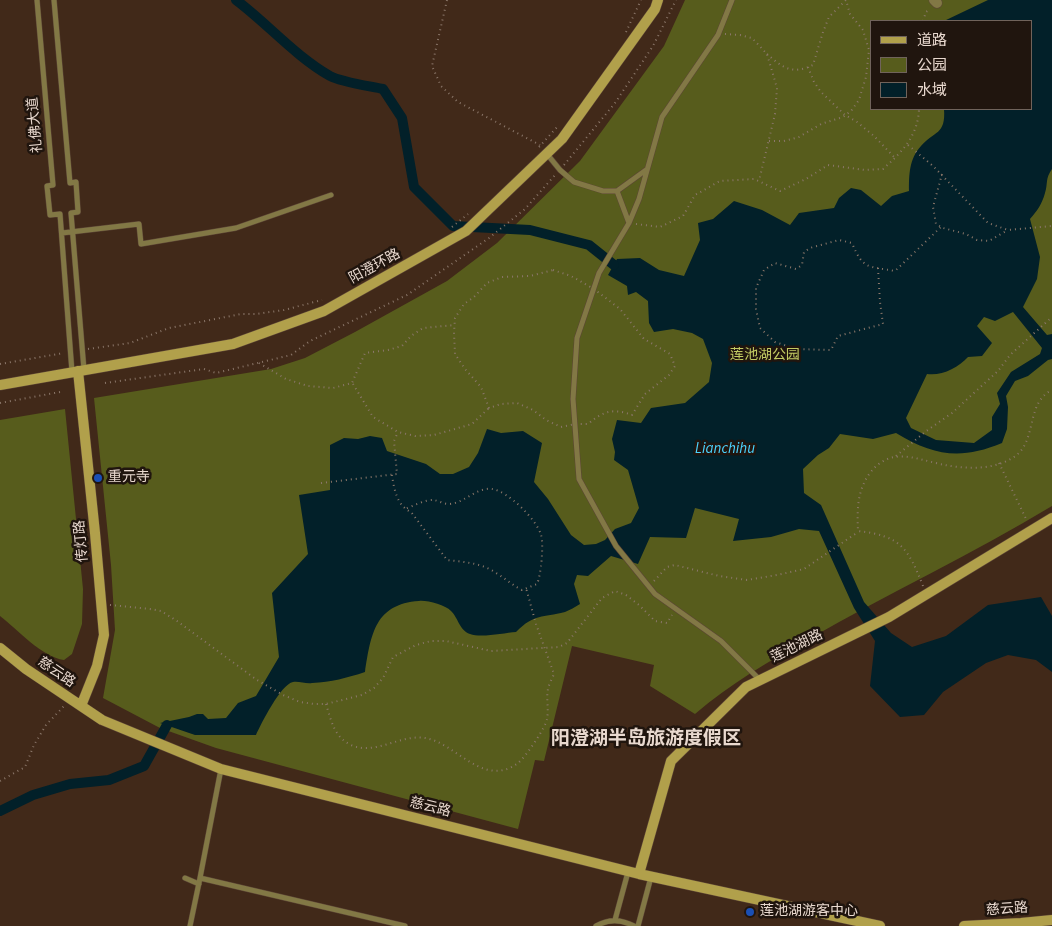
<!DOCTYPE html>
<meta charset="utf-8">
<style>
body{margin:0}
#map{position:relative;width:1052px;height:926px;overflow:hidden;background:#412919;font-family:"Source Sans 3","Noto Sans SC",sans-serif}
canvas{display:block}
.legend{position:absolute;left:870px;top:20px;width:162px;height:90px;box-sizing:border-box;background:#20150e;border:1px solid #70635b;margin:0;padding:6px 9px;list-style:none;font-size:15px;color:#e9d9cf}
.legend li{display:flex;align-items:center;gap:10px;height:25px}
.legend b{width:25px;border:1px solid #70635b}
</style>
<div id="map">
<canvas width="1052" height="926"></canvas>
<ul class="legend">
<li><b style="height:6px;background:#b1a04b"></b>道路</li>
<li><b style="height:14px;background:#575c1c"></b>公园</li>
<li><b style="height:14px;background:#022029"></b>水域</li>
</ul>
</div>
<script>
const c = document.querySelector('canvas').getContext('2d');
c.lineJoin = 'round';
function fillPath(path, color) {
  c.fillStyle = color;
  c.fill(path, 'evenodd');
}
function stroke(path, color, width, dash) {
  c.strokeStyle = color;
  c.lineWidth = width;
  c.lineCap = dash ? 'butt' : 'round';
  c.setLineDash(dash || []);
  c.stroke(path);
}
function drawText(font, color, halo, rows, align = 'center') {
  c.font = font + ' "Source Sans 3","Noto Sans SC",sans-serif';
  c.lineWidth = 5;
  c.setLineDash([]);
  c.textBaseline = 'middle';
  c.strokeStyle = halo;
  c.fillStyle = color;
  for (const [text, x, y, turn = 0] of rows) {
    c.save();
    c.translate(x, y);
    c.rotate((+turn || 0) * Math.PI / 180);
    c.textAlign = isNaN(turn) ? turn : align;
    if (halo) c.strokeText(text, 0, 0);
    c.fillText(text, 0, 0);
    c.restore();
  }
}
fillPath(new Path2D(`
 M685 0H1052V506C973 554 889 593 809 639 769 661 730 684 695 714L650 686 654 665 572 646 544 761 535 760 518 829 216 748 160 728 103 698 115 630 111 565 94 398 271 369 305 358 355 332 447 281 497 243 580 161 664 46ZM871 21H1031V109H871Z
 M65 409 83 589 82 624 72 654 64 660C42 657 18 630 0 616V420Z`), '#575c1c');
fillPath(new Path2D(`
 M988 0H1052V169C1045 179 1048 183 1045 193 1042 204 1037 211 1030 219L1040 257 1037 279 1023 307 1047 335 1052 334V359L1048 360 1028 376 1015 381 1006 396 1008 407 1007 429 1002 443C961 460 934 456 896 433L873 439 840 434 829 448 818 455 803 469 804 493 821 505 864 602 891 633 912 647 946 636 988 605 1041 597 1052 616V672L1036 660 1008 655 986 663 943 692 924 715 900 717 870 686 875 641 854 608 819 531 799 529 771 537 733 541 739 519 695 508 686 538 650 537 638 564 611 556 588 576 577 575 574 584 580 604C575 607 570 610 565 612 542 618 535 613 516 632 504 633 481 638 470 634 459 630 459 619 451 611 445 605 427 600 419 601 375 604 371 634 365 672 347 678 331 682 312 683 306 684 299 681 293 682 281 684 261 724 256 735H195L160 723 189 717 197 714H203L208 719 226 718 238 703 256 696 279 657 272 593 308 554 299 495 330 490V445L344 438 358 439 370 436 382 438 387 451 426 464 440 474H453L469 467 478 453 487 429 501 433 523 431 542 443 534 482 548 499 571 535 584 545 596 544 605 540 615 529 631 523 639 508 628 470 614 460 615 452 612 439 617 420 641 423 651 408 685 403 709 382 712 363 703 339 692 333 673 329 654 332 649 323 648 301 636 292 628 295 627 286 608 275 617 259 640 258 659 270 684 276 700 240 698 223 713 219 734 201 762 210 790 225 799 213 834 208 839 198 851 188 861 190 881 206 892 196 909 191C909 175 909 159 921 146 934 131 946 135 944 109H1031V21H944ZM1013 312 1042 348 1040 354 1011 372 997 393 1000 404 992 417V430L974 443 936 440 911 428 906 418 927 374C942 376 958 368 968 357L982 356 992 343 977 326 984 317 995 321Z`), '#022029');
stroke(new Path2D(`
 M236 0C268 24 295 56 330 76 341 82 369 86 383 89L402 118 414 187 453 226 530 230 589 245 614 265
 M0 811 33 795 70 784 109 780 144 766 167 725`), '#022029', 10);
const lane = new Path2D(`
 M37 0 53 185 47 186 50 215 60 214 72 372
 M54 0 70 183 76 182 78 212 71 213 84 370
 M732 0 718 35 662 117 639 199 629 223 599 273 577 338 573 399 579 479 616 546 655 594 721 641 760 680
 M547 154 560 170 574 182 603 191H617L646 170
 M617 191 629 223
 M62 233 139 224 141 244 236 228 331 195
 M185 878 199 884
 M200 878 405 926
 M615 920 628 872
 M190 926 200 878 221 769
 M596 926C608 919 621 919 634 926
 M638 926 651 877`);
const street = new Path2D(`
 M934 0 937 3`);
const secondary = new Path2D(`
 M78 371 95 533 104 635 97 666 81 706
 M0 385 233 344 324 311 466 231 562 139 655 9 658 0
 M0 648 26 669 102 720 221 769 639 874 880 926
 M639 874 671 761 746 687 889 617 1052 518
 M964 926 1021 923 1052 920`);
stroke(lane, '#5c4536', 6);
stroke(street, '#5c4536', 11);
stroke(secondary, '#5c4536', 11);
stroke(new Path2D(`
 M447 0 432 66 441 86 458 102 540 145
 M923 21 926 12 929 10
 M626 32 641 0
 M725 34 740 35 752 38 767 54 777 88 775 114 759 181
 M767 54C783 68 792 75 813 65L823 32 829 17 846 0
 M808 67 814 82 821 92 845 115 857 122 874 136 895 158
 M769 141H784L799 137 821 124 843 117 851 111 859 100 866 77 869 50 863 30 850 14 846 0
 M908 145 933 166 988 223 1008 230 1052 226
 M539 147 559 125
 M564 165 615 103 653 46 676 0
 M942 174 933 207 936 224 943 228 966 234 977 240 989 241 1008 230
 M636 224 660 227 683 216 695 195 720 181 754 179 780 191 806 179 828 165 865 170 883 169C902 152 918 136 919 109
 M452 227 468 214
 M878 268 880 302 883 324 838 336 831 350 796 349 775 342 760 328 756 309V288L764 270 775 263 796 269 802 265 804 252 810 248 839 240 852 243C863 270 868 266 895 271L941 227
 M553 270 571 276 594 289 620 309 644 339 670 354 675 366 669 375 645 394 632 415C613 408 603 411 588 424H575L561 427 546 420 533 410 517 403 501 404 489 408 481 387 465 369 455 354 454 333 455 318 464 304 474 297 487 283 502 277 530 276Z
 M88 349 130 343 169 328 241 314H256L284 310 322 300
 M259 363 286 379 308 386 333 388 352 383 365 353 388 350 402 346 411 336 423 328 455 325
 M0 364 64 353
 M105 383 204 369 216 373 291 355 310 341 407 295 489 238 525 209 556 174
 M353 384 373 417 398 432 415 436 434 435 472 424 489 408
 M0 403 60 392
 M896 456 925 432 952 413 998 371 1010 355 1052 317
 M999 463 1027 521
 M392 475C394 489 397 506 411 512L447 560C464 562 482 563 496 573 506 579 512 585 522 590L537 584C541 576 544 543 541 535 537 520 508 491 492 489 476 487 465 503 449 504 444 504 439 501 434 500 426 499 413 506 405 509
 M321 483 397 474 394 441 398 432
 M654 581 667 567 675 565 719 576 747 580 777 575 804 569 858 532
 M923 586C908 548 901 536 858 531 857 511 857 490 870 473 890 447 913 458 940 464 963 469 993 471 1014 457 1038 441 1025 403 1052 390
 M110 605 150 609 161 611 177 621 257 680 283 695 300 702 314 704H326L362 695 374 688 383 678 393 657 416 645 431 641H446L491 651 559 647 567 643 602 598 615 591 626 595 639 605 655 621 667 623 672 615
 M326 704C331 720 334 737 351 745 375 756 400 734 425 738 455 742 483 789 518 763 525 758 546 727 547 719 549 709 546 698 548 689 549 684 552 679 554 674L536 624 526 588
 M0 781 25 767 34 745 46 725 65 705`), '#8b776a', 2, [1, 4]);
stroke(lane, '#827845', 5);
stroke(street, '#827845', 10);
stroke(secondary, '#b1a04b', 10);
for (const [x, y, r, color] of [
 [98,478,5,"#1a4fb4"],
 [750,912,5,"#1a4fb4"]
]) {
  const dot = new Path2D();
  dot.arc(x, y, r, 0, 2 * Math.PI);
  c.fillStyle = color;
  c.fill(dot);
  stroke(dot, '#20150e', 2);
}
drawText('14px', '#e9d9cf', '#20150e', [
 ["礼佛大道",36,125,-95],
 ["阳澄环路",375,267,-29],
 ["传灯路",82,541,-95],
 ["莲池湖路",797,647,-26],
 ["慈云路",56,673,34],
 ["慈云路",430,808,14],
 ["慈云路",1007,910,-4]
]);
drawText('14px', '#c2cb63', '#20150e', [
 ["莲池湖公园",765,356]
]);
drawText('14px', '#e9d9cf', '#20150e', [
 ["重元寺",108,478],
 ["莲池湖游客中心",760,912]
], 'left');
drawText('italic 15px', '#4bd3fd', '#20150e', [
 ["Lianchihu",725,450]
]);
drawText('bold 19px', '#e9d9cf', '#20150e', [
 ["阳澄湖半岛旅游度假区",646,740]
]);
</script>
